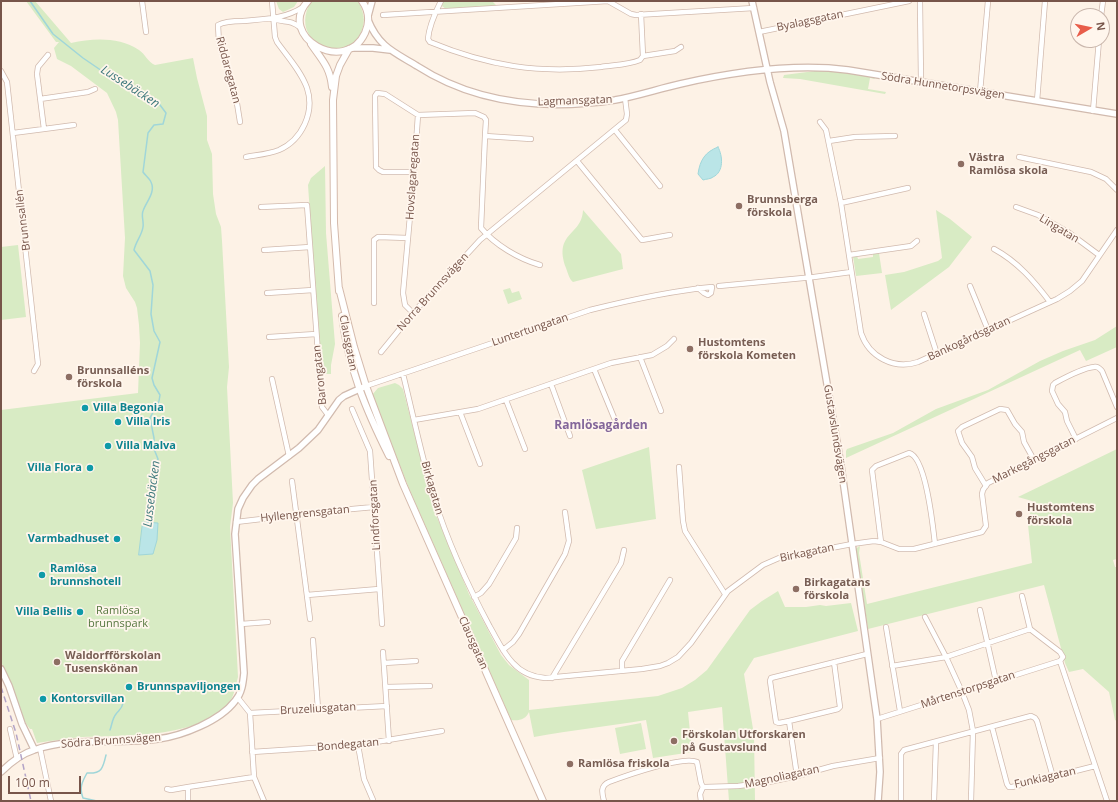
<!DOCTYPE html>
<meta charset="utf-8">
<style>
body{margin:0}
#map{position:relative;width:1118px;height:802px;overflow:hidden;background:#fdf2e6;font-family:"Open Sans",sans-serif}
canvas{display:block}
.frame{position:absolute;inset:0;border:2px solid #77554a;pointer-events:none}
.north{position:absolute;left:1070px;top:8px;width:40px;height:40px;box-sizing:border-box;background:#fff6ed;border:1px solid #c9b6ac;border-radius:50%;rotate:81deg;font-size:11px;font-weight:700;line-height:16px;text-align:center;color:#77554a}
.north::after{content:'';display:block;margin:auto;width:14px;height:18px;background:#e85d4a;clip-path:polygon(50% 0,100% 100%,50% 72%,0 100%)}
.scale{position:absolute;left:8px;top:776px;width:73px;height:18px;box-sizing:border-box;border:2px solid #77554a;border-top:0;padding-left:5px;font-size:12px;line-height:14px;white-space:nowrap;color:#77554a;-webkit-text-stroke:3px #fff6ed;paint-order:stroke}
</style>
<div id="map">
<canvas width="1118" height="802"></canvas>
<div class="frame"></div>
<div class="north">N</div>
<div class="scale">100 m</div>
</div>
<script>
const c = document.querySelector('canvas').getContext('2d');
c.lineJoin = 'round';
function fillPath(path, color) {
  c.fillStyle = color;
  c.fill(path, 'evenodd');
}
function stroke(path, color, width, dash) {
  c.strokeStyle = color;
  c.lineWidth = width;
  c.lineCap = dash ? 'butt' : 'round';
  c.setLineDash(dash || []);
  c.stroke(path);
}
function drawText(font, color, halo, rows, align = 'center') {
  c.font = font + ' "Open Sans",sans-serif';
  c.lineWidth = 3.5;
  c.setLineDash([]);
  c.textBaseline = 'middle';
  c.strokeStyle = halo;
  c.fillStyle = color;
  for (const [text, x, y, turn = 0] of rows) {
    c.save();
    c.translate(x, y);
    c.rotate((+turn || 0) * Math.PI / 180);
    c.textAlign = isNaN(turn) ? turn : align;
    if (halo) c.strokeText(text, 0, 0);
    c.fillText(text, 0, 0);
    c.restore();
  }
}
fillPath(new Path2D(`
 M26 1H35L71 43C94 38 119 37 139 50 145 54 148 62 155 65L193 58 197 78 207 116V140L212 154 213 194 216 214 221 227 222 241 229 367 227 387 233 503 230 527 238 677C236 684 235 691 232 698 208 739 124 735 83 737 68 738 52 741 37 743L32 729H30C20 717 16 698 10 683 8 676 4 669 1 662V410L138 393 140 343 139 325 137 308 135 302 126 288 123 276 125 238 118 120 116 112 107 93 71 66 57 59 54 48 59 42H56Z
 M276 1H298L294 7 283 12 279 9Z
 M311 1H358C363 10 366 20 362 30 349 67 286 45 311 1Z
 M443 1H492L497 6 446 9 442 6Z
 M815 71H834L874 77 875 79 870 78 868 89 886 92 885 94 800 79 783 78 784 75Z
 M325 166 326 233 335 344 331 365V374H323L321 373 308 185 311 178Z
 M583 210 621 254 623 269 573 282C569 279 568 273 566 268 553 232 582 236 583 210Z
 M936 210 950 219 972 237 949 267 891 310 885 275 904 272 938 261 942 258Z
 M18 245 26 317 1 320V247Z
 M873 253H879L882 273 856 276 853 256H857L858 259 873 257Z
 M510 288 512 293 519 291 522 299 508 304 503 290Z
 M1117 326V347L1086 361 1080 350 846 458V451L847 449 893 433 936 409 988 390 1040 361 1063 351 1095 340Z
 M395 383 399 385 403 389 434 510 469 594 501 655 509 665 529 680V710L658 696 682 688 695 680 707 670 750 610 762 601 778 591 785 607H806L820 605 826 606 851 603 858 631 754 658 744 674 754 735 755 801H729L722 707 688 712 692 752 653 758 646 720C609 726 572 730 534 737L529 712C526 719 520 721 511 720L410 491 372 395 378 388Z
 M649 447 656 519 596 529 582 470Z
 M1117 449V559L1113 560 1115 567H1117V721L1115 720 1109 692 1083 669 1069 672 1065 663 1044 585 868 629 856 549 858 547 860 546 859 553 867 604 1032 563 1028 525 1032 501 1018 497Z
 M641 723 646 749 620 754 615 728Z`), '#d8ebc4');
const water = new Path2D(`
 M718 147C723 156 724 172 713 177 711 179 706 179 703 180L698 174C700 160 705 152 718 147Z
 M143 522 158 523 157 540 153 554 139 555Z`);
fillPath(water, '#bae5e7');
stroke(water, '#a0d6d9', 1);
stroke(new Path2D(`
 M30 1 53 34 83 58 124 86 160 105 166 113 163 124 154 125 148 133 143 172C145 175 150 179 151 182 156 192 146 202 143 211 141 216 144 221 143 227 142 235 136 241 134 250L150 271 153 285 151 314 154 331 160 342 152 378 154 385 160 395 159 401 150 418 154 438V449L158 459 155 474V487L154 494 150 499 147 523
 M110 730C112 725 112 719 116 714 119 710 122 709 123 703
 M97 801 83 798C79 788 82 782 87 773 102 774 103 768 106 755`), '#a0d6d9', 1.5);
const minor = new Path2D(`
 M142 1 146 32
 M441 1C435 13 429 26 428 39L430 42C488 66 539 74 601 67 614 65 628 65 640 60L643 56 641 14
 M920 1 921 82
 M383 15 608 1 631 14 636 15 754 8
 M1101 16 1103 1
 M273 19C286 23 289 19 301 28
 M759 32 909 1
 M643 56 675 51 681 47
 M1 71 7 82 38 364 34 371
 M980 92 988 1
 M40 99 88 92 95 89
 M1037 101 1045 1
 M1093 111 1099 40
 M240 122 235 91 219 43 218 25C225 21 235 21 243 21 264 19 285 19 303 7
 M820 122 826 130 841 203 861 333C869 357 894 370 918 362L1057 299 1070 291 1082 281 1117 230
 M44 129 74 125
 M615 130 660 186
 M13 133 44 129 37 74 38 67 48 55
 M485 136 531 139
 M829 141 855 137 895 136
 M246 157C257 155 269 154 279 150 302 140 315 112 307 88 301 71 287 56 277 42L275 37 272 1
 M1019 157 1091 172 1106 179 1117 190
 M577 161 642 240 670 235
 M414 172H383L379 170 376 167 375 96 377 93 385 94 418 115 475 113 484 117 486 120 485 136 481 228C495 245 519 259 540 265
 M841 203 908 188
 M261 207 307 205 322 407 328 415
 M1016 207 1038 215 1068 232 1099 255
 M994 249C1018 262 1034 281 1050 302
 M264 250 310 247
 M849 255 911 246 917 241
 M719 286 814 277 851 272
 M970 286 988 330
 M267 293 313 290
 M374 303V240L378 237 408 238
 M413 313 405 305 403 293 414 172 418 115
 M924 314 937 354
 M269 337 316 334
 M381 352 413 313 480 240 626 120 627 114 625 98
 M640 357 661 411
 M594 369 615 420
 M403 374C413 415 422 458 434 498 448 543 468 586 490 627 497 639 503 653 513 663 521 672 533 677 545 678L642 669 660 666 668 663 678 657 691 643 728 591 763 565 779 558 852 544 874 541 881 542 899 549H914L982 532 986 526 982 494 983 490 988 483 1117 418
 M272 379 289 456
 M551 384 570 436
 M366 386 590 310C630 300 670 291 712 287L711 293 708 295 704 293 698 288
 M506 400 525 449
 M352 409 370 451 382 624
 M460 412 480 464
 M414 420 478 409 611 363 652 355 667 346 674 339
 M1076 439 1067 421 1065 412 1058 404 1052 391 1053 385 1055 383C1066 377 1083 368 1094 367 1098 366 1100 369 1102 371L1117 407
 M679 467 683 521 685 531 725 594
 M292 481 310 619
 M986 486 975 468 972 457 962 443 958 431 962 427 1000 409 1007 410 1015 424 1022 432 1024 442 1034 460
 M236 522 330 511 374 507
 M881 542 872 470 876 466 909 453C926 457 933 527 935 544
 M307 595 379 589
 M474 597 481 593 489 584 516 538 517 528
 M980 610 996 681
 M925 617 946 657 962 692 969 710 973 731 971 801
 M241 624 268 622
 M886 627 900 711
 M313 640 318 709
 M503 650 513 642 519 634 565 554 569 541 565 512
 M383 652 389 741
 M1060 661 1107 801
 M384 663 416 661
 M892 666 946 657 1030 629
 M622 671V661L670 580
 M552 678 621 563 624 550
 M386 687 430 686
 M238 698 250 713 254 777 264 801
 M250 713 387 706
 M877 719 1060 661 1063 657 1060 652 1030 629 1022 596
 M789 721 838 709 840 707 834 662
 M992 727 1007 784 1009 787H1012L1095 766
 M10 729 17 759
 M358 745 364 779 373 800
 M40 748 51 801
 M252 752 358 745 442 731
 M797 776 789 721 779 723 776 722 770 681 771 678 867 654
 M188 787V801
 M167 789 171 790 188 787 254 777
 M604 801C602 793 600 786 609 782 625 776 684 755 697 762L701 783 703 787H705L738 786 769 782 797 776 833 766 880 758
 M701 801 700 794 703 787
 M901 801V754L904 750 1031 716 1035 718 1037 721 1053 777
 M934 801 936 742`);
const tertiary = new Path2D(`
 M752 1 770 82 784 131 841 466 877 719 880 772 878 801
 M368 16 372 1
 M368 20C379 47 394 52 417 66 476 104 547 110 615 100 637 96 658 89 680 84 733 72 793 63 848 70L1117 114
 M352 48H373L390 50
 M1 669 9 686 22 724 34 749
 M1 772C10 763 21 754 34 750 75 736 116 745 158 739 182 736 220 721 235 701 242 693 243 683 244 673L235 534 238 509 243 498 252 485 258 479 299 448 318 430 339 400 344 396 366 386`);
const secondary = new Path2D(`
 M308 1C276 36 345 76 365 33 370 22 369 11 362 1
 M311 44C322 60 330 67 332 87
 M339 288 354 347 366 386 403 484 543 801
 M339 291 334 223 333 100 336 76 340 65 349 49
 M342 316C349 369 365 408 389 456`);
stroke(minor, '#d1baae', 6);
stroke(tertiary, '#d1baae', 8);
stroke(secondary, '#d4baac', 8);
stroke(minor, '#fff', 4.5);
stroke(tertiary, '#fff', 5.5);
stroke(secondary, '#fff', 6);
stroke(new Path2D(`
 M1 687 16 733 31 801`), '#b3a4c7', 1.5, [6, 4]);
for (const [x, y, r, color] of [
 [961,164,4,"#8d6e63"],
 [739,206,4,"#8d6e63"],
 [690,349,4,"#8d6e63"],
 [69,377,4,"#8d6e63"],
 [85,408,4,"#0f9aa8"],
 [118,422,4,"#0f9aa8"],
 [108,446,4,"#0f9aa8"],
 [90,468,4,"#0f9aa8"],
 [1019,514,4,"#8d6e63"],
 [117,539,4,"#0f9aa8"],
 [42,575,4,"#0f9aa8"],
 [796,589,4,"#8d6e63"],
 [80,612,4,"#0f9aa8"],
 [57,662,4,"#8d6e63"],
 [129,687,4,"#0f9aa8"],
 [43,699,4,"#0f9aa8"],
 [674,741,4,"#8d6e63"],
 [570,764,4,"#8d6e63"]
]) {
  const dot = new Path2D();
  dot.arc(x, y, r, 0, 2 * Math.PI);
  c.fillStyle = color;
  c.fill(dot);
  stroke(dot, '#fff6ed', 1.5);
}
drawText('11px', '#77554a', '#fff6ed', [
 ["Byalagsgatan",810,21,-12],
 ["Riddaregatan",228,70,75],
 ["Södra Hunnetorpsvägen",943,86,9],
 ["Lagmansgatan",575,101,-2],
 ["Hovslagaregatan",413,177,-86],
 ["Brunnsallén",23,220,-97],
 ["Lingatan",1059,229,31],
 ["Norra Brunnsvägen",433,292,-48],
 ["Luntertungatan",530,330,-19],
 ["Bankogårdsgatan",969,339,-25],
 ["Clausgatan",348,343,79],
 ["Barongatan",320,375,-96],
 ["Gustavslundsvägen",835,434,81],
 ["Markegångsgatan",1034,460,-27],
 ["Birkagatan",432,488,74],
 ["Hyllengrensgatan",305,514,-6],
 ["Lindforsgatan",375,515,-93],
 ["Birkagatan",807,553,-12],
 ["Clausgatan",473,643,66],
 ["Mårtenstorpsgatan",968,690,-18],
 ["Bruzeliusgatan",318,709,-3],
 ["Södra Brunnsvägen",111,741,-4],
 ["Bondegatan",348,745,-5],
 ["Magnoliagatan",782,777,-12],
 ["Funkiagatan",1045,778,-13]
]);
drawText('bold 11px', '#785e54', '#fff6ed', [
 ["Västra",969,158],
 ["Ramlösa skola",969,171],
 ["Brunnsberga",747,200],
 ["förskola",747,213],
 ["Hustomtens",698,343],
 ["förskola Kometen",698,356],
 ["Brunnsalléns",77,371],
 ["förskola",77,384],
 ["Hustomtens",1027,508],
 ["förskola",1027,521],
 ["Birkagatans",804,583],
 ["förskola",804,596],
 ["Waldorfförskolan",65,656],
 ["Tusenskönan",65,669],
 ["Förskolan Utforskaren",682,735],
 ["på Gustavslund",682,748],
 ["Ramlösa friskola",578,764]
], 'left');
drawText('bold 11px', '#0d838f', '#fff6ed', [
 ["Villa Begonia",93,408],
 ["Villa Iris",126,422],
 ["Villa Malva",116,446],
 ["Villa Flora",82,468,"right"],
 ["Varmbadhuset",109,539,"right"],
 ["Ramlösa",50,569],
 ["brunnshotell",50,582],
 ["Villa Bellis",72,612,"right"],
 ["Brunnspaviljongen",137,687],
 ["Kontorsvillan",51,699]
], 'left');
drawText('11px', '#56773f', '#fff6ed', [
 ["Ramlösa",118,611],
 ["brunnspark",118,624]
]);
drawText('italic 12px', '#3d787c', '#fff6ed', [
 ["Lussebäcken",130,87,33],
 ["Lussebäcken",152,494,-83]
]);
drawText('bold 12px', '#83669a', '#fff6ed', [
 ["Ramlösagården",601,426]
]);
</script>
